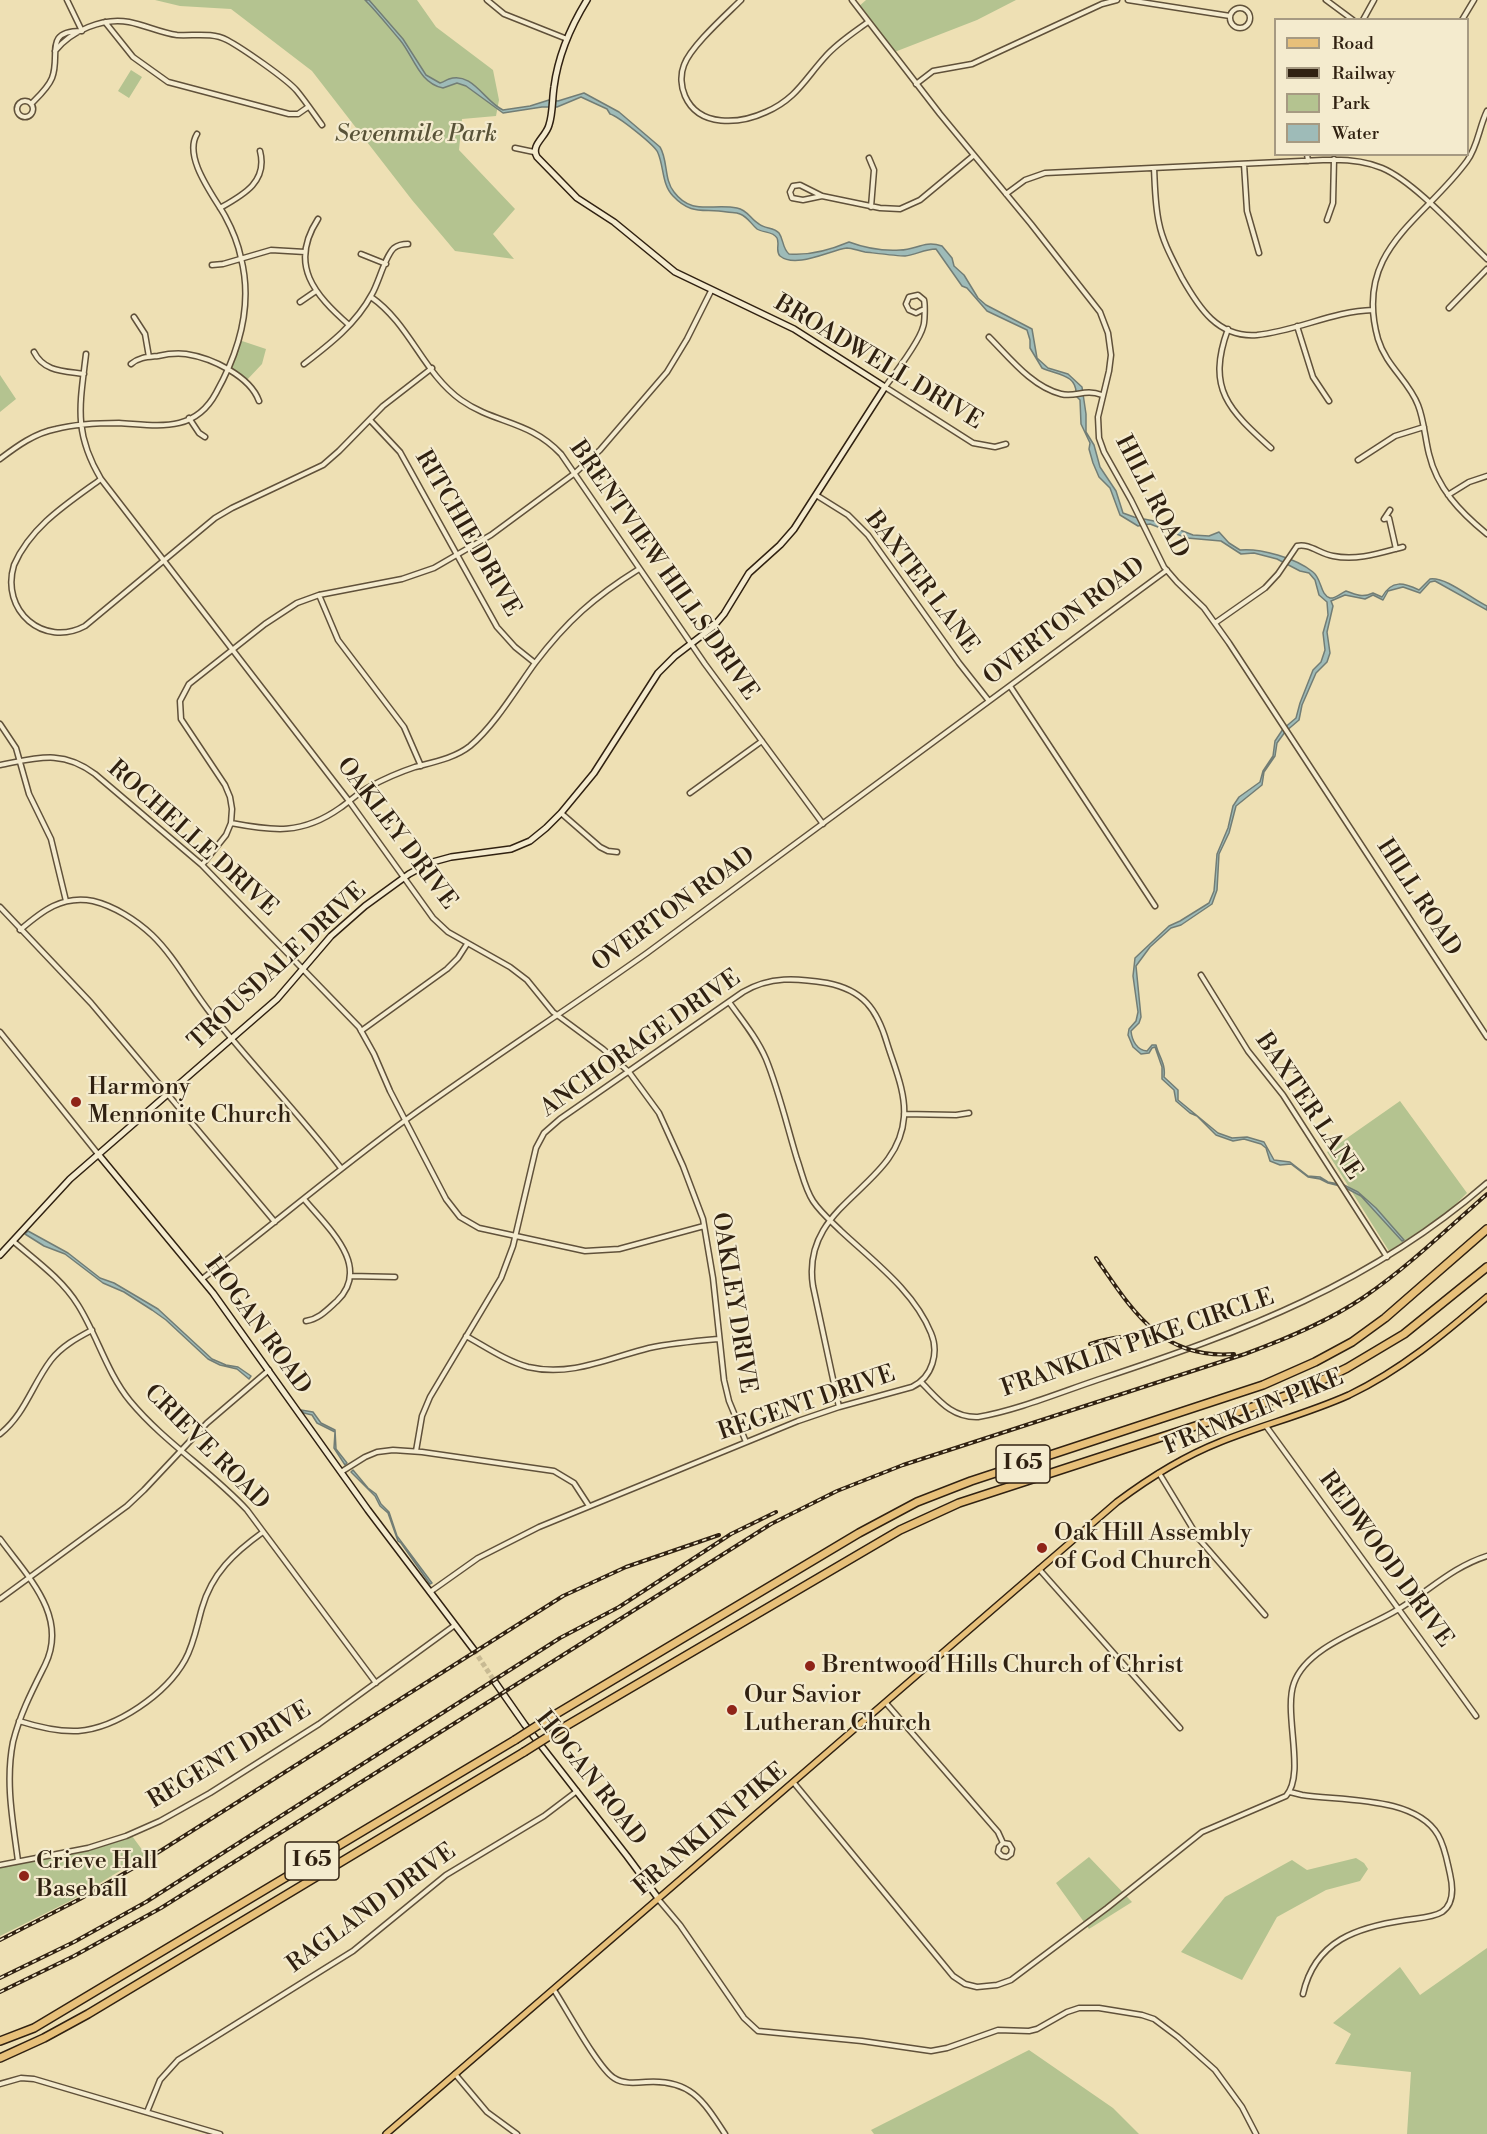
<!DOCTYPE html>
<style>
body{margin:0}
#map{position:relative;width:1487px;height:2134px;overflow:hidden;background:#eee0b4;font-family:"Libre Bodoni",serif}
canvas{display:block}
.legend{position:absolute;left:1274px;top:18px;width:195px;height:138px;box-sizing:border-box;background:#f4ebce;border:2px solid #a69a82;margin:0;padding:8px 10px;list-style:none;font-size:18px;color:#302111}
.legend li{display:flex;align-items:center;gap:12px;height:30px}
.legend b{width:30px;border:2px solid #a69a82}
</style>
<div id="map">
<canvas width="1487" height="2134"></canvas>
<ul class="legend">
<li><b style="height:8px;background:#e7c07a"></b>Road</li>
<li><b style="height:8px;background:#302111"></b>Railway</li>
<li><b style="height:16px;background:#b4c390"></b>Park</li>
<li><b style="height:16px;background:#9ebbb8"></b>Water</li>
</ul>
</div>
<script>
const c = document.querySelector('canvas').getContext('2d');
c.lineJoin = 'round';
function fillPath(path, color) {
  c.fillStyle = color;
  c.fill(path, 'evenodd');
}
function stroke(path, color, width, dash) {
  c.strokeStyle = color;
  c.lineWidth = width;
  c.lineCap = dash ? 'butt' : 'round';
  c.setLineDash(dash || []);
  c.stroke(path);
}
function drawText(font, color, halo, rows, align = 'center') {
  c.font = font + ' "Libre Bodoni",serif';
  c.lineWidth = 4.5;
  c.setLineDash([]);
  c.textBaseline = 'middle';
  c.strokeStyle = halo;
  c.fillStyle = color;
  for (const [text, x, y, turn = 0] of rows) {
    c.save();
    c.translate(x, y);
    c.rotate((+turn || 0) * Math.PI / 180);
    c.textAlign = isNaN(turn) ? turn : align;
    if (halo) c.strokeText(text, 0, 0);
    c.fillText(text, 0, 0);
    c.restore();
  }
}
fillPath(new Path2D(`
 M155 0H417L436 27 493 70 499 100 496 116 462 119 459 150 515 209 493 234 514 259 455 251 412 200 312 71 231 9 180 6Z
 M866 0H1016L977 20 892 53 857 8Z
 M131 70 142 77 129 98 118 91Z
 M239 340 266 349 262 364 246 381 227 370Z
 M0 375 16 399 0 412Z
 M1400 1101 1467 1193 1447 1213 1389 1251 1327 1152Z
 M132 1836 146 1855 72 1900 0 1936V1867L83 1852Z
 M1089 1857 1132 1902 1089 1929 1056 1883Z
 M1356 1858 1364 1863 1368 1869 1360 1881 1326 1890 1277 1917 1242 1980 1181 1952 1225 1897 1292 1860 1307 1870Z
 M1487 1948V2134H1407L1411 2072 1335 2064 1351 2034 1333 2023 1400 1967 1420 1995Z
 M1029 2050 1113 2108 1139 2134H874L871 2130Z`), '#b4c390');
const water = new Path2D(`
 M365 0H369L403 39 426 75 440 83C444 82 446 80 449 79 472 71 485 102 503 110L530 106 549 100 558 101 584 93 619 112 660 147C668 160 664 180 674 192 692 216 712 203 737 208 748 210 750 219 759 224 765 229 774 227 779 233 784 240 782 248 789 254 810 256 830 250 849 242 865 248 883 251 900 250 916 250 924 240 942 246L952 258 954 266 964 275 978 298 986 305 1032 329 1037 358 1048 368 1068 374 1082 387 1086 414V432L1094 445 1100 467 1116 491 1123 513 1134 517 1159 522 1193 535 1209 536 1219 532 1229 543 1240 550C1260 548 1296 558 1313 572 1322 579 1320 595 1330 598 1335 599 1341 593 1346 591 1358 595 1362 598 1373 593L1382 597C1392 579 1404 583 1419 590L1430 579C1447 577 1470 598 1487 606V610L1435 581 1430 582 1420 593 1403 587 1388 591 1383 600 1373 595 1365 599 1345 595 1331 601 1333 606 1327 632 1330 653 1327 662 1316 673 1302 705 1299 720 1285 732 1277 743 1275 756 1264 772 1262 785 1236 806 1229 833 1219 854 1217 890 1212 904 1181 925 1171 928 1150 947 1136 966 1141 1017 1139 1023 1131 1031C1132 1041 1137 1050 1147 1051L1152 1045H1156C1159 1057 1166 1064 1164 1077L1178 1090V1100L1218 1133 1232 1138 1247 1137 1264 1142 1274 1160 1290 1162 1308 1176 1320 1177 1328 1182 1344 1185 1358 1192 1376 1208 1404 1240 1402 1241 1361 1196 1344 1187 1328 1183 1320 1179 1308 1177 1291 1164 1280 1165 1270 1161 1266 1148 1261 1144 1244 1139 1233 1141 1216 1135 1197 1116 1190 1113 1176 1101 1174 1090 1162 1079V1067L1155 1047 1152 1048 1149 1053 1141 1054 1133 1047 1128 1035 1129 1029 1136 1021 1138 1012 1133 976 1135 958 1169 926 1180 921 1209 903 1214 891 1217 854 1228 828 1233 806 1239 797 1260 782 1263 771 1273 756 1275 741 1283 729 1296 718 1300 703 1313 670 1321 662 1325 650 1323 633 1328 615 1327 602 1319 595 1315 580 1309 573 1300 571 1277 559 1254 553 1241 554 1221 541 1187 538 1150 524 1138 526 1120 515 1110 488 1099 477 1093 463 1089 449 1090 443 1081 424 1080 400 1076 396C1078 374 1057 375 1042 368L1030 348V340L1027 330 987 311 967 288 962 286 936 249C924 249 916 255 905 256 897 256 874 253 865 252 859 251 852 248 847 248 830 250 796 269 780 256 775 251 780 244 777 238 773 231 763 233 757 229 751 224 748 217 740 214 736 212 731 213 727 212 703 208 692 216 673 196 662 185 664 167 658 153 656 146 618 116 610 114L607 109 581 97 557 107H542L503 113 466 86 457 83 443 88C419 83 414 57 400 40 388 26 377 12 365 0Z
 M28 1231 68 1253 100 1278 114 1283 158 1309 212 1359 226 1365 238 1367 251 1376 249 1379 237 1369 220 1365 208 1359 166 1320 152 1310 124 1292 103 1283 65 1254 44 1246 25 1234Z
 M301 1410 313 1412 321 1423 335 1430 336 1449 347 1463 345 1465 334 1448 335 1432 317 1423 312 1415 304 1413Z
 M353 1470 368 1488 376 1494 381 1504 389 1512 397 1536 432 1583 430 1584 401 1543 398 1541 388 1513 380 1506 375 1496 351 1472Z`);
fillPath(water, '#9ebbb8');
stroke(water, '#727d75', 1.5);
stroke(new Path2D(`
 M474 1650 495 1682`), '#c8ba93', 5, [5, 2.5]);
const street = new Path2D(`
 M67 0 82 31
 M487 0 504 14 567 39
 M741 0C726 15 691 46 684 65 680 75 681 87 685 96 699 128 740 124 766 112 796 99 805 79 825 57 837 43 853 33 868 22
 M852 0 940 114 1031 224 1100 312 1108 333 1111 355 1109 371 1098 417 1099 438 1104 452 1131 500 1164 567 1177 582 1204 608 1229 643 1487 1037
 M1128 0 1230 16
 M1326 0 1353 20
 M1230 18a10 10 0 1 1 20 0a10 10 0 1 1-20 0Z
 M1363 20 1374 0
 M1462 20 1474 0
 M105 22 133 57 168 82 289 114H298L308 107
 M55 51C71 31 103 17 129 22 145 25 161 33 177 35 194 36 212 32 227 40 242 48 287 79 297 91 306 102 314 114 322 125
 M916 84 933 71 972 64 1102 4 1117 0
 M17 109a8 8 0 1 1 16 0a8 8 0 1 1-16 0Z
 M31 104C39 96 48 88 52 78 61 55 43 31 81 31
 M1487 111C1479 127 1478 146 1467 161 1423 221 1353 250 1378 339 1386 366 1409 381 1418 405 1424 420 1425 438 1429 454 1437 488 1460 512 1487 534
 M515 148 534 152
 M1307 154 1308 161
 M869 158 874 170 871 207
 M1244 164 1247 211 1259 253
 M1154 168C1155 187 1155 205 1159 223 1163 243 1173 260 1182 278 1199 308 1218 338 1257 335 1297 331 1333 311 1373 310
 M1006 194 1025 180 1045 173 1323 160C1343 159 1363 160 1382 168 1415 182 1460 233 1487 259
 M822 196 803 200 792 198 790 192 793 186 800 185 822 196 880 208 900 209 920 200 973 156
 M220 208C243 195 268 182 260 151
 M318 219C288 265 315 295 349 325
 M1327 220 1333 203 1334 159
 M361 254 386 264
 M212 265 223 264 271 250 305 252
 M371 297C410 324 423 373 461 400 495 424 529 420 561 454L705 664 823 824
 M300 302 316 291
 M1449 308 1487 269
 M922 310 916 313 909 310 906 304 909 297 918 295 924 300C925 304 925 323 923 327 920 340 894 375 885 387L973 443 995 447 1006 444
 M134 317 145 334 149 357
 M1297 326 1313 377 1329 401
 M1228 329C1206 389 1229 410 1271 448
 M989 337C1009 357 1032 387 1061 394 1076 398 1084 388 1102 395
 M34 352C44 372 64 371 84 374
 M86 354C80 405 73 432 101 479L349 801 433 918 448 932 510 967 527 980 553 1012 603 1049 629 1072 659 1113 683 1166 703 1219 713 1278 724 1380 729 1401 746 1442
 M131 364C139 357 148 357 158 356 167 354 177 353 186 354 212 358 250 376 259 401
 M304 364C330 344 356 324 372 294 379 282 385 256 394 248 398 245 403 244 408 244
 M189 418 199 433 205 437
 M370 420 400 452 497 627 515 647 535 663
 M0 459C17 446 35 433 56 429 76 424 98 423 119 423 156 425 194 434 216 393 239 352 253 305 241 258 238 243 232 229 225 216 213 195 183 157 197 134
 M1358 460 1395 436 1424 427
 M101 479C68 503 31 526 14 565 0 611 44 648 85 626L215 518 232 508 323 465 339 451 383 406 432 368
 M816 495 848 515 868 535 959 663 989 701
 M1448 495 1469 482 1487 476
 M1390 510 1384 519 1389 518 1396 549
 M319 595 338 640 404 727 421 766
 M1215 623 1265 588 1278 574 1297 546C1309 543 1320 554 1333 556 1357 561 1380 553 1403 547
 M1010 686 1155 906
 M0 724 16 748 29 794 51 839 66 901
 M0 765C37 758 62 749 95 774L202 865 359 1027 374 1054 390 1091 446 1199 460 1217 479 1228 585 1251 619 1249 704 1226
 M690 793 762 741
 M561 813 600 847 608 851 617 852
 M231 823C273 831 302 835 340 808 350 801 358 793 369 787 384 779 400 772 415 767 434 762 455 758 470 746 495 725 516 689 535 663 567 621 594 597 639 569
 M202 865 226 835 231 823 232 809 230 797 225 785 181 719 180 701 189 684 265 624 297 603 319 595 402 579 434 568 491 535 575 473 600 450 667 372 687 339 711 291
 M0 907 91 1003 275 1222
 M20 930C42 911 62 895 93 901 114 906 136 920 152 935 175 957 191 989 212 1015 254 1067 300 1115 341 1168
 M1201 975 1248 1051 1283 1095 1387 1257
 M361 1031 447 969 458 958 467 944
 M0 1032 98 1154
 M904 1114 956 1115 969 1113
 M304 1199C326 1226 373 1266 337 1301 327 1310 319 1319 306 1321
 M13 1241C35 1260 62 1279 78 1305 97 1335 107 1373 130 1401 164 1442 211 1471 247 1510L376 1683
 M350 1276 395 1277
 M202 1279C271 1226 337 1170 407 1119 486 1062 568 1009 647 953L1167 570
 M466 1336C486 1347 506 1361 528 1367 571 1377 609 1358 649 1348 672 1343 695 1341 718 1339
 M921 1382C938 1399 951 1418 978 1417 1018 1410 1061 1392 1100 1379 1243 1332 1371 1284 1487 1183
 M1266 1426 1476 1716
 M0 1434C25 1414 32 1385 51 1360 62 1346 77 1338 92 1330
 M416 1451 422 1416 430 1397 501 1278 513 1246 536 1148 544 1133 560 1119 743 992C770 976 797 978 827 983 863 990 877 1009 887 1043 894 1066 906 1092 904 1117 899 1189 800 1202 813 1286L839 1407
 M341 1472 365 1457 377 1452 393 1450 422 1452 554 1471 574 1483 589 1506
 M1159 1473 1199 1539 1265 1615
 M0 1539C27 1576 69 1616 45 1665 32 1691 20 1714 13 1742 5 1782 13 1822 18 1861
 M1039 1569 1180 1728
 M430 1592 478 1558 539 1527 798 1421 839 1407 912 1387C933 1377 939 1352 931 1333 914 1291 873 1261 841 1231 832 1222 821 1213 813 1201 805 1189 802 1173 797 1159 787 1126 779 1091 766 1059 757 1038 742 1020 729 1002
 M0 1599 127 1506 144 1490 207 1423 269 1370
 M886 1703 998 1832 1003 1843 999 1847 998 1852 1002 1856 1007 1857 1011 1854 1012 1849 1009 1844 1003 1843
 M19 1721C38 1727 58 1732 78 1731 117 1728 166 1694 185 1660 194 1644 197 1625 202 1608 212 1573 234 1553 263 1532
 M794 1783 953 1976 965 1984 977 1987 997 1985 1011 1980 1107 1908 1202 1832 1286 1796C1306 1774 1283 1713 1294 1683 1307 1646 1366 1629 1397 1610 1428 1592 1452 1567 1487 1556
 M1290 1792 1302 1795C1342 1801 1415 1796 1438 1835 1445 1847 1447 1861 1450 1874 1453 1887 1454 1904 1442 1912 1432 1918 1418 1918 1406 1920 1358 1927 1315 1940 1303 1994
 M0 1865 88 1848 126 1836 160 1821 210 1793 319 1724 455 1625
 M658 1899 680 1925 744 2018 758 2031 862 2041 931 2051 947 2048 998 2030 1029 2031 1037 2029 1067 2012 1079 2008H1099L1142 2015 1154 2019 1178 2037 1215 2070 1242 2107 1256 2134
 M554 1990C566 2008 598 2068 614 2078 623 2084 635 2083 646 2082 690 2079 703 2100 725 2134
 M455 2074 487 2112 517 2134
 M0 2084 21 2078 34 2079 220 2134
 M147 2112 160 2080 178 2060 353 1951 446 1875 544 1816 577 1791`);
const secondary = new Path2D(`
 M98 1154 213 1293 368 1510 474 1650
 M0 1255 70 1179 277 999 331 936 365 906 409 874 429 863 451 857 511 849 530 841 546 828 561 813 594 773 658 673 675 656 713 627 724 614 749 573 780 545 794 529 885 387 794 329 675 272 614 222 577 198 537 157C530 145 546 137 549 125 553 113 552 100 554 87 558 56 571 26 587 0
 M495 1682 525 1725 627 1856 658 1898`);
const primary = new Path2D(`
 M386 2134 1117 1502C1149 1478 1182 1457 1220 1442 1262 1425 1307 1414 1349 1395 1401 1370 1444 1334 1487 1297`);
const highway = new Path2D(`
 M546 1720 859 1533 917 1502 971 1481 1263 1385 1315 1362 1352 1342 1385 1318 1487 1229
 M554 1733 900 1530 959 1503 1217 1419 1288 1395 1316 1383 1347 1368 1404 1334 1487 1267
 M0 2041 34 2028 515 1740
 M0 2058 44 2038 88 2014 524 1752`);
stroke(street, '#60513a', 7);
stroke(secondary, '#302111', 8);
stroke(primary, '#302111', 8);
stroke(highway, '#302111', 10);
stroke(street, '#f4ebce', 4);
stroke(secondary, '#f4ebce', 5);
stroke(primary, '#e7c07a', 5);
stroke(highway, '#e7c07a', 7);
const rail = new Path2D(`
 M1096 1258C1132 1310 1161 1360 1234 1354
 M1090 1344C1114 1336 1137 1333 1162 1339
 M0 1940 80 1899 135 1867 563 1596 626 1567 719 1535
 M0 1978 74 1942 146 1902 560 1638 619 1607 731 1534 776 1512
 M0 1992 74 1956 161 1908 771 1524 837 1491 903 1465 1245 1354C1286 1339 1327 1322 1364 1297 1408 1267 1447 1229 1487 1194`);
stroke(rail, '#302111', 4);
stroke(rail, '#f4ebce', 1.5, [4.5]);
const highwayBridge = new Path2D(`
 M515 1740 546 1720
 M524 1752 554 1733`);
stroke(highwayBridge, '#302111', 10, []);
stroke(highwayBridge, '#e7c07a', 7);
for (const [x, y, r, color] of [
 [76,1102,6,"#8f2418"],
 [1042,1548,6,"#8f2418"],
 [810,1666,6,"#8f2418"],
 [732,1710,6,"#8f2418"],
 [24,1876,6,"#8f2418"]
]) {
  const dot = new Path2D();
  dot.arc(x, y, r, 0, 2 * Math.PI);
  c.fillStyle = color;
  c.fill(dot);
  stroke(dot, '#f4ebce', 2);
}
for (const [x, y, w] of [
 [1023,1464,54],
 [312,1861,54]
]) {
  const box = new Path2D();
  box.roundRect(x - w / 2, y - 19, w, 38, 4.5);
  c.fillStyle = '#f4ebce';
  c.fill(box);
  stroke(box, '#302111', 1.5);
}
drawText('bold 22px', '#302111', null, [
 ["I 65",1023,1464],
 ["I 65",312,1861]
]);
drawText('italic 24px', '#585237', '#f4ebce', [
 ["Sevenmile Park",416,135]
]);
drawText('24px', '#302111', '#f4ebce', [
 ["BROADWELL DRIVE",878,363,31],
 ["HILL ROAD",1151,497,63],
 ["RITCHIE DRIVE",467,534,60],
 ["BRENTVIEW HILLS DRIVE",663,571,55],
 ["BAXTER LANE",921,583,53],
 ["OVERTON ROAD",1065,622,-37],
 ["OAKLEY DRIVE",396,834,53],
 ["ROCHELLE DRIVE",192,839,42],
 ["HILL ROAD",1418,898,57],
 ["OVERTON ROAD",674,910,-36],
 ["TROUSDALE DRIVE",278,967,-43],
 ["ANCHORAGE DRIVE",641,1044,-35],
 ["BAXTER LANE",1308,1107,56],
 ["OAKLEY DRIVE",733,1303,81],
 ["HOGAN ROAD",257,1326,54],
 ["FRANKLIN PIKE CIRCLE",1138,1344,-19],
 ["REGENT DRIVE",807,1404,-19],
 ["FRANKLIN PIKE",1254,1413,-22],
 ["CRIEVE ROAD",206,1448,45],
 ["REDWOOD DRIVE",1385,1560,54],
 ["REGENT DRIVE",230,1756,-31],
 ["HOGAN ROAD",590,1779,52],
 ["FRANKLIN PIKE",711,1830,-40],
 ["RAGLAND DRIVE",372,1909,-36]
]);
drawText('24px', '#302111', '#f4ebce', [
 ["Harmony",88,1088],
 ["Mennonite Church",88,1116],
 ["Oak Hill Assembly",1054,1534],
 ["of God Church",1054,1562],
 ["Brentwood Hills Church of Christ",822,1666],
 ["Our Savior",744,1696],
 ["Lutheran Church",744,1724],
 ["Crieve Hall",36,1862],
 ["Baseball",36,1890]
], 'left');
</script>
